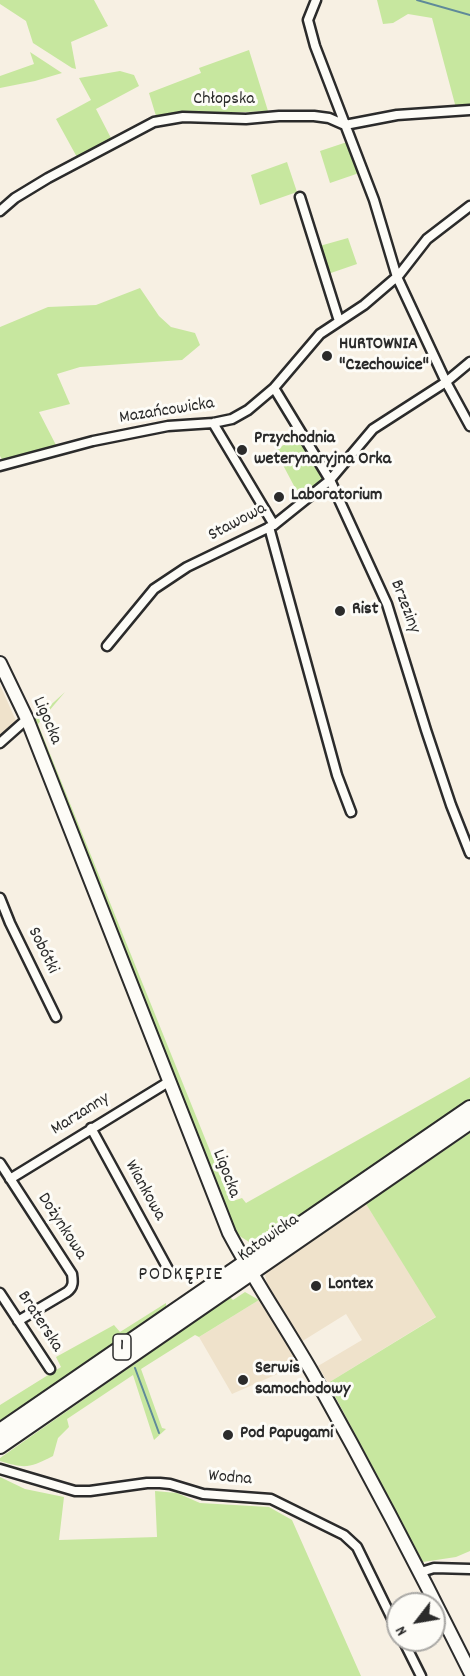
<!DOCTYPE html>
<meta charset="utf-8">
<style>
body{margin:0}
#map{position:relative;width:470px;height:1676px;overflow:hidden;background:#f7f0e3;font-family:Dekko,sans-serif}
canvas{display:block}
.north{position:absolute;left:386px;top:1592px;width:60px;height:60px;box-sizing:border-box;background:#fdfcf7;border:2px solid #a9a8a5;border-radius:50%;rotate:239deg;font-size:16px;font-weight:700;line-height:24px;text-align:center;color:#2b2b2b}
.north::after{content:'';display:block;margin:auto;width:21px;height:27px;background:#2b2b2b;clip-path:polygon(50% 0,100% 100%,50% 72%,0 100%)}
</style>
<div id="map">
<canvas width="470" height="1676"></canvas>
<div class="north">N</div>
</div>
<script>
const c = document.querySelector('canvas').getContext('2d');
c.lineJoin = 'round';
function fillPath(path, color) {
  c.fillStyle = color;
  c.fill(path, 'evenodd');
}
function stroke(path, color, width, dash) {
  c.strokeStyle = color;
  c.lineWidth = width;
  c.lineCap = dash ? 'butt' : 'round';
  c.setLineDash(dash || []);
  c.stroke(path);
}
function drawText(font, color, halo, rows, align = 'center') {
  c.font = font + ' Dekko,sans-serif';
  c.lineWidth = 6;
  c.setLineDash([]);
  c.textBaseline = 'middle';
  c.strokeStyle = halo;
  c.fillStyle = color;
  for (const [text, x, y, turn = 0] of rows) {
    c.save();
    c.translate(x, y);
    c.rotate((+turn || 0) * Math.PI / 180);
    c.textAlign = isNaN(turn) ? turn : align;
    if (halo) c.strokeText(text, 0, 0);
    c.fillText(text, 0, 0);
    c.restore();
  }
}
fillPath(new Path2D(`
 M0 685 17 723 0 736Z
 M366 1204 437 1316 328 1383 318 1366 362 1340 346 1314 301 1342 267 1283 265 1275 272 1267Z
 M259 1300 300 1364 232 1394 199 1337Z`), '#efe2cb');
fillPath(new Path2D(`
 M0 0H94L108 26 71 42 76 69 72 68 33 43 26 21 0 4Z
 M377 0H470V105L456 108 432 18 408 14 393 23 383 24Z
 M249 50 268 111 156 116 149 93 201 73 199 68Z
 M30 52 62 73 35 81 0 88V76L34 64Z
 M120 71 134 75 139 86 96 109 112 140 78 159 56 119 91 100 79 78Z
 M350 141 362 172 330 183 320 151Z
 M287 162 297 192 260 205 251 175Z
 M348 238 357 264 325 275 316 247Z
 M140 288 159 316 171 327 195 333 200 345 182 360 80 367 57 374 70 404 39 412 57 447 4 463 0 456V327L48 307 96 305Z
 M301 435 326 477 301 499 275 450Z
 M65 692 38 724 223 1183 233 1201 242 1198 246 1203 470 1077V1100L263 1241 249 1242 235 1233 33 721Z
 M470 1133V1551L456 1557 423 1562 328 1383 436 1317 366 1204Z
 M245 1292 259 1300 199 1337 195 1335 141 1369 162 1428 166 1429 154 1440 133 1375 67 1419 69 1427 58 1438 53 1456C29 1468 26 1469 0 1461V1458L230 1297 233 1300Z
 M166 1303V1309L0 1423V1405L61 1367 56 1357 114 1325 120 1332Z
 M0 1477 25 1489 64 1497 59 1540 157 1537 155 1491 177 1493 200 1503 269 1507 292 1520 361 1676H0Z`), '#c7e79f');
stroke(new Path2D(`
 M417 0 470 15
 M135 1368 159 1433`), '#5f8a99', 2);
const street = new Path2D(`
 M316 0 308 20 315 46 374 200 397 277 446 382 470 426
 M300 197 339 321
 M0 211 15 198 48 178 154 122 183 117 246 119 279 116H314L329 118 345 125 397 115 470 110
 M274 388 330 480 387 604 426 730 451 805 470 853
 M213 423 274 525
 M0 466 93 441 168 426 213 423 232 419 248 410 274 388 320 334 364 305 399 275 427 239 470 206
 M269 527 337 775 351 812
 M107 646 154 589 187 567 274 525 330 480 373 429 446 382 470 362
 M0 743 27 719
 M0 898 10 923 56 1017
 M91 1128 168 1269
 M0 1163 72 1274C73 1281 74 1287 67 1292L18 1321
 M10 1179 170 1081
 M0 1293 50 1369
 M0 1469 75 1491H90L147 1483H160L170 1484 203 1494 271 1499 344 1535 357 1547 398 1631
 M421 1572 434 1568 470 1569
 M403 1640 421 1676`);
const secondary = new Path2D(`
 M0 663 27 719 229 1233C255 1282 286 1327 313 1374 368 1472 420 1571 470 1672`);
const primary = new Path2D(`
 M0 1431 470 1108
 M0 1446 470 1122`);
stroke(street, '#2b2b2b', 13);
stroke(secondary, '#2b2b2b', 16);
stroke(primary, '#2b2b2b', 18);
stroke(street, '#fdfcf7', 8);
stroke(secondary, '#fdfcf7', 12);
stroke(primary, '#fdfcf7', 14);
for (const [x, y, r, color] of [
 [327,356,6,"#2b2b2b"],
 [242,450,6,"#2b2b2b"],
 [279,497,6,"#2b2b2b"],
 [340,611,6,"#2b2b2b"],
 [316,1286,6,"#2b2b2b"],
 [243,1380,6,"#2b2b2b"],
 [228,1435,6,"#2b2b2b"]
]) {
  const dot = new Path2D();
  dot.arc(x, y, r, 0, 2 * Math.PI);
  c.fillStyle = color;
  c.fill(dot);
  stroke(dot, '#fdfcf7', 2);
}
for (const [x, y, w] of [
 [122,1347,18]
]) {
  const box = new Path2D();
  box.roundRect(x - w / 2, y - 13, w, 26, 4.5);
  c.fillStyle = '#fdfcf7';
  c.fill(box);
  stroke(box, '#2b2b2b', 1.5);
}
drawText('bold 16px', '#2b2b2b', null, [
 ["1",122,1347]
]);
drawText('18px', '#2b2b2b', '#fdfcf7', [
 ["Chłopska",224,101],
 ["Mazańcowicka",167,412,-9],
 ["Stawowa",238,523,-28],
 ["Brzeziny",404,607,69],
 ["Ligocka",46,721,67],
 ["Sobótki",42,951,64],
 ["Marzanny",81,1115,-32],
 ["Ligocka",225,1174,69],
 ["Wiankowa",144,1191,61],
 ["Dożynkowa",61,1227,57],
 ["Katowicka",269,1239,-35],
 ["Braterska",39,1322,57],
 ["Wodna",230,1479,5]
]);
drawText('bold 18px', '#2b2b2b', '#fdfcf7', [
 ["HURTOWNIA",339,346],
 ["\"Czechowice\"",339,367],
 ["Przychodnia",254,440],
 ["weterynaryjna Orka",254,461],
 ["Laboratorium",291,497],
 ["Rist",352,611],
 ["Lontex",328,1286],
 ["Serwis",255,1370],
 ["samochodowy",255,1391],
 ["Pod Papugami",240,1435]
], 'left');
c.letterSpacing = '1.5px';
drawText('20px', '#2b2b2b', '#fdfcf7', [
 ["PODKĘPIE",181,1276]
]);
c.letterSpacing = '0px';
</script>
